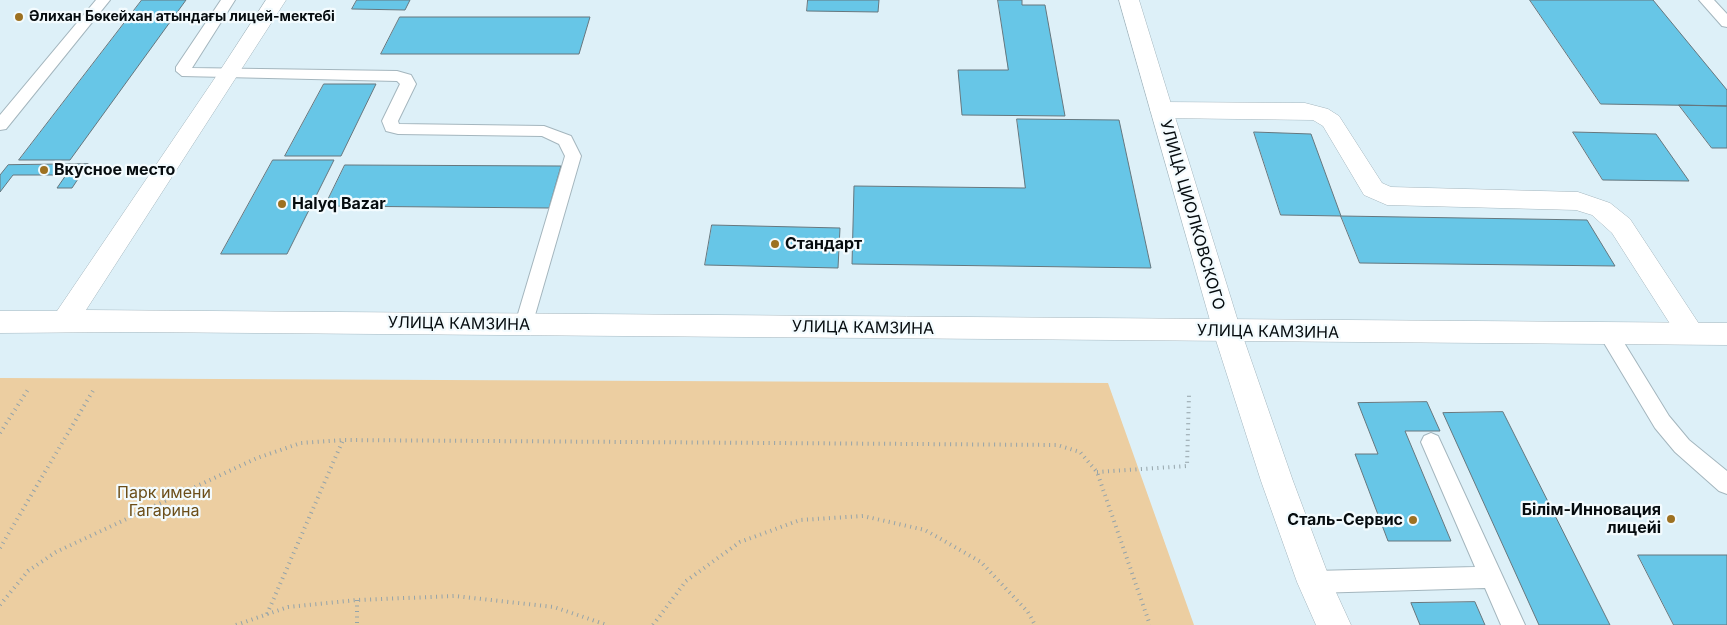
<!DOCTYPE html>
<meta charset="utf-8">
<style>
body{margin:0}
canvas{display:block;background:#ddf0f8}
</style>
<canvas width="1727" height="625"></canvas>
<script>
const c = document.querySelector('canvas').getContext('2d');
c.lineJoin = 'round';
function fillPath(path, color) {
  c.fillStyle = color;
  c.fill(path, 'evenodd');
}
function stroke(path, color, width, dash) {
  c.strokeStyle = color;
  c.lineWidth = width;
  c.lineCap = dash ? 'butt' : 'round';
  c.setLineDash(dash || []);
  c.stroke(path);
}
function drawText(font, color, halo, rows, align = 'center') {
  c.font = font + ' Inter,sans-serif';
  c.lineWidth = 4.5;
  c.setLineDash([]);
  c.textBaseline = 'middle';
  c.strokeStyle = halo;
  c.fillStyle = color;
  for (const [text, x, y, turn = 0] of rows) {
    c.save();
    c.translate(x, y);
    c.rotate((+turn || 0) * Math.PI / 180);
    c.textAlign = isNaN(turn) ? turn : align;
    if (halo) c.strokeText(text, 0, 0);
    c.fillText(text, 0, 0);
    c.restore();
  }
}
fillPath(new Path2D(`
 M0 378 1108 383 1194 625H0Z`), '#eccea1');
const building = new Path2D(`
 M142 0H186L70 160H19Z
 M357 0H410L405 10 352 9Z
 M808 0H879L878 12 807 11Z
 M998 0H1022V5H1045L1065 116 962 115 958 70H1008Z
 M1530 0H1653L1727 90V106L1601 104Z
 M400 17H590L579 54H381Z
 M324 84H376L341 156H285Z
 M1679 105 1727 106V148H1712Z
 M1017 119 1119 120 1151 268 852 264 854 186 1025 188Z
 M1254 132 1311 134 1341 216 1281 215Z
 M1573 132 1656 134 1689 181 1603 180Z
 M273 160H334L287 254H221Z
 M88 164 72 188H57L66 175H13L0 192V175L8 165Z
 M345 165 561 166 549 208 325 206Z
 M1341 216 1587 220 1615 266 1360 263Z
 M712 225 840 228 838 268 705 265Z
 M1427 402 1440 431H1405L1451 541H1388L1355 454H1378L1358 403Z
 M1503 412 1610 625H1539L1443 413Z
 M1638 555H1727V625H1674Z
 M1475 602 1485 625H1420L1411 603Z`);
fillPath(building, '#67c6e7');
stroke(building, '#66777e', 1);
const service = new Path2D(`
 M96 0H110L6 129 0 130V115Z
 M221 0H235L192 68 397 71 411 75 416 84 398 121 399 124 544 126 571 136 581 156 531 329 524 332 517 329 515 324 565 156 559 144 542 136 398 134 386 131 382 121 400 84 397 81 182 76 176 71V67Z
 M1699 0H1714L1727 14V27L1722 26Z
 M1608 325 1615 328 1669 416 1689 440 1727 471V494L1719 491 1675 452 1655 428 1598 333 1601 328Z
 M1431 433 1438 436 1525 625H1501L1485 588 1314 593 1306 590 1303 582 1306 574 1314 571 1475 567 1421 442 1424 436Z`);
const minor = new Path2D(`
 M1161 102 1305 103 1328 109 1339 116 1382 183 1391 187 1578 192 1610 203 1630 219 1705 333 1701 341 1691 344 1681 341 1612 233 1592 215 1576 210 1387 205 1364 195 1323 126 1313 120 1161 118 1153 115 1150 110 1153 105Z`);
const tertiary = new Path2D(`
 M1119 0H1139L1241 331 1293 481 1329 577 1351 625H1316L1297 582 1261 481 1213 331Z`);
const secondary = new Path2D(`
 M266 0H286L86 310 1727 323V345L132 332 0 333V311H57L221 69Z`);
stroke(service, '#a4b6be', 2);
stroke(minor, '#a4b6be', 1);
stroke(tertiary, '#a4b6be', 1);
stroke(secondary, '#a4b6be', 1);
stroke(new Path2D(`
 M0 433 29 388
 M1097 472 1187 466 1189 395
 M0 548 94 389
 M357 600V625
 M0 605 28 571 56 552 257 458 301 443 343 440 1057 445 1080 452 1097 472 1150 625
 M267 614 343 440
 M236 625 288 607 357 600 455 596 554 607 607 625
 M653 625 686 581 740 542 800 520 863 516 925 530 981 562 1028 612 1035 625`), '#94a3a9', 4, [1, 4.5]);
fillPath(service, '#fff');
fillPath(minor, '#fff');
fillPath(tertiary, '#fff');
fillPath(secondary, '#fff');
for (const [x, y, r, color] of [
 [19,17,5,"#9d7121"],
 [44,170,5,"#9d7121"],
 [282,204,5,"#9d7121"],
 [775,244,5,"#9d7121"],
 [1671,519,5,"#9d7121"],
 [1413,520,5,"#9d7121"]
]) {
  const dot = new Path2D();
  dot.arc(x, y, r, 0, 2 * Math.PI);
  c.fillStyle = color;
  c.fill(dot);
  stroke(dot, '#f3fbfe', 2);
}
drawText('bold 14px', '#060c0f', '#f3fbfe', [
 ["Әлихан Бөкейхан атындағы лицей-мектебі",29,17]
], 'left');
drawText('bold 16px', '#060c0f', '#f3fbfe', [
 ["Вкусное место",54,170],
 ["Halyq Bazar",292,204],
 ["Стандарт",785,244],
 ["Білім-Инновация",1661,510,"right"],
 ["лицейі",1661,528,"right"],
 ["Сталь-Сервис",1403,520,"right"]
], 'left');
drawText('16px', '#060c0f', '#f3fbfe', [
 ["УЛИЦА ЦИОЛКОВСКОГО",1192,215,74],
 ["УЛИЦА КАМЗИНА",459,324,1],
 ["УЛИЦА КАМЗИНА",863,328,1],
 ["УЛИЦА КАМЗИНА",1268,332,1]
]);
drawText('16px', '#6c4e19', '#f3fbfe', [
 ["Парк имени",164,493],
 ["Гагарина",164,511]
]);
</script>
